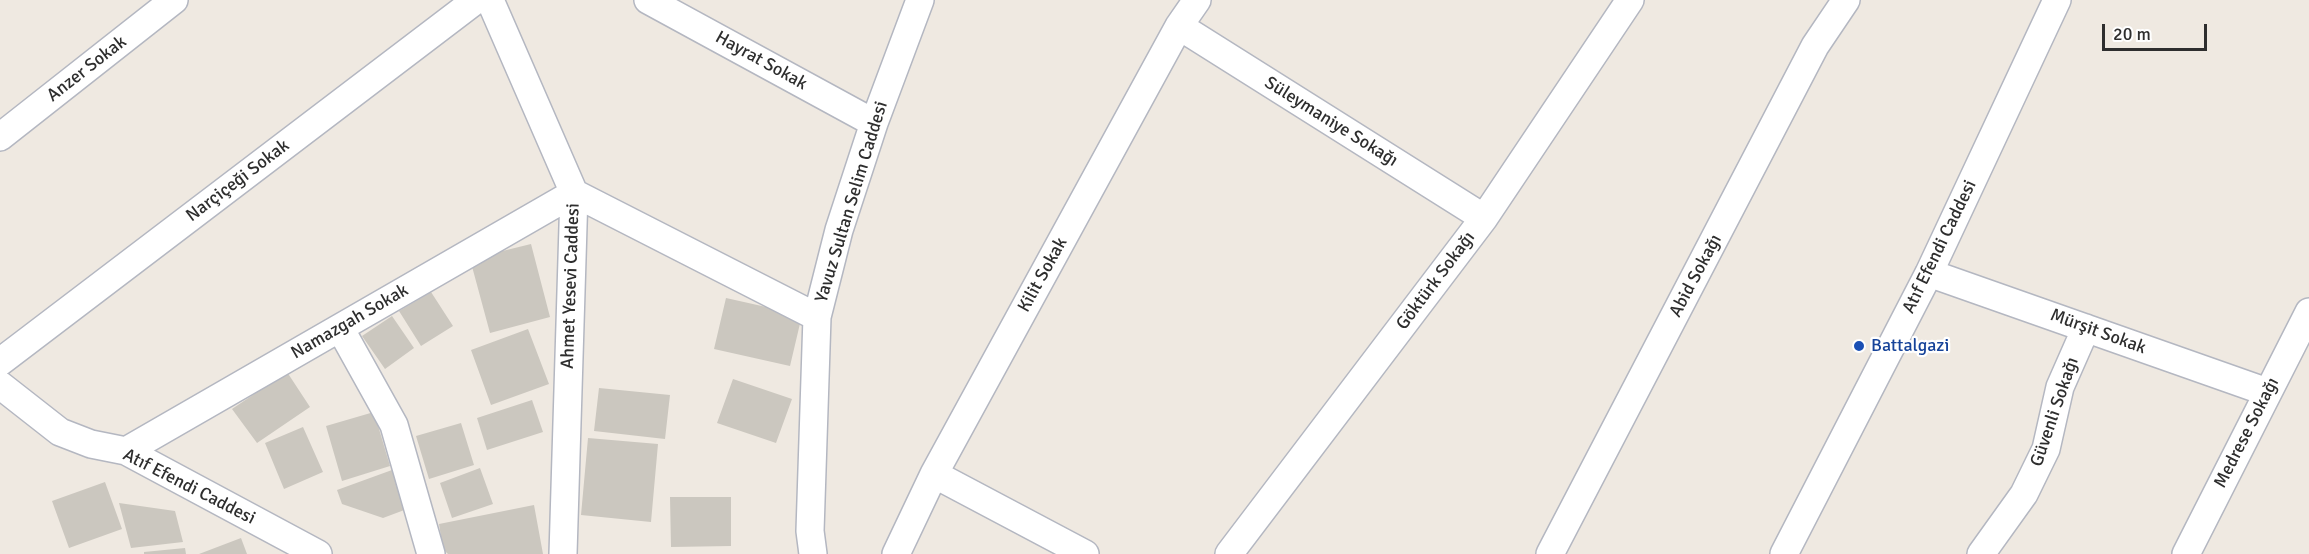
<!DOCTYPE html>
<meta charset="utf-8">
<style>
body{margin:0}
#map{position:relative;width:2309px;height:554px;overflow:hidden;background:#efe9e1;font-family:Signika,sans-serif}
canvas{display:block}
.scale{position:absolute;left:2102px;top:24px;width:105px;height:27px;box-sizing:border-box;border:3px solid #2e2e2e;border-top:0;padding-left:8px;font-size:18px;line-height:21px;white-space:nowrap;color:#2e2e2e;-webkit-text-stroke:4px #fff;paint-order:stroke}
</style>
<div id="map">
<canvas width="2309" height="554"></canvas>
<div class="scale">20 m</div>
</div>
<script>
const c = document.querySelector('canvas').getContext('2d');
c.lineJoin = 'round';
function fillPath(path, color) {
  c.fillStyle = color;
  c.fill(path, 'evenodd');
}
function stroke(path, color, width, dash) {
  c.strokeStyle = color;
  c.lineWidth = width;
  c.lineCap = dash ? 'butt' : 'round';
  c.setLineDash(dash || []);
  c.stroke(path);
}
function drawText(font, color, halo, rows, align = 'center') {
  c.font = font + ' Signika,sans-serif';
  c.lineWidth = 4.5;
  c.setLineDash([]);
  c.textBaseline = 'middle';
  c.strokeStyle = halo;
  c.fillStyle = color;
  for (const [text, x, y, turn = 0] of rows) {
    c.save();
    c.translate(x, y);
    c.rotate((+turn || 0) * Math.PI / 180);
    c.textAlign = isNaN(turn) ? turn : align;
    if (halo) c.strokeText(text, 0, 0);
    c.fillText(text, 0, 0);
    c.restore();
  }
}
fillPath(new Path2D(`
 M531 244 550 317 490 333 470 259Z
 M431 292 453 326 421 346 399 311Z
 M726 298 802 315 790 366 714 349Z
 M392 316 414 348 385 369 362 336Z
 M528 329 549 384 491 405 471 350Z
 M287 372 310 407 257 443 232 409Z
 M733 379 792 399 776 443 717 423Z
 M599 388 670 395 665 439 594 431Z
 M532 400 543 432 487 450 477 418Z
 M374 412 390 466 342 481 326 426Z
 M461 423 474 465 429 479 416 436Z
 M303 427 323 472 284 489 265 443Z
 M588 438 658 444 651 522 581 515Z
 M480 468 493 504 452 518 440 483Z
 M392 470 407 509 383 518 342 504 337 490Z
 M105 482 122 529 69 548 52 501Z
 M670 497H731V546L671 547Z
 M119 503 175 511 183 542 131 548Z
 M534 505 543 554H448L443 549 439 524Z
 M241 538 247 554H199Z
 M185 548 186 554H144V552Z`), '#cbc7bf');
const street = new Path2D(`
 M490 0 574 193 563 554
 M648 0 874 123
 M1179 26 1484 218
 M0 137 174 0
 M1929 273 2267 392
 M340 328 394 425 431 554
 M0 362 476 0
 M0 385 60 432 91 444 126 451 318 554
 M126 451 574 193 817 317
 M934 474 1085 554
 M813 554 810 531 817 317 839 230 874 123 920 0
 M896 554 934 474 1179 26 1197 0
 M1229 554 1484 218 1630 0
 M1550 554 1815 46 1846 0
 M1784 554 1929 273 2057 0
 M1981 554 2024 494 2046 449 2060 387 2086 328
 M2186 554 2309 312`);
stroke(street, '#b4b7c1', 30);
stroke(street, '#fff', 27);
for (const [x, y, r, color] of [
 [1859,346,6,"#1a4fb4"]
]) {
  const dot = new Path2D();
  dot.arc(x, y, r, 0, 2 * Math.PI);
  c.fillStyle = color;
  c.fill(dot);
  stroke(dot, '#fff', 2);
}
drawText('18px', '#2e2e2e', '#fff', [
 ["Hayrat Sokak",761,61,29],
 ["Anzer Sokak",87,69,-38],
 ["Süleymaniye Sokağı",1331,122,32],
 ["Narçiçeği Sokak",238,181,-37],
 ["Yavuz Sultan Selim Caddesi",852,202,-73],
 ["Atıf Efendi Caddesi",1940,247,-64],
 ["Kilit Sokak",1043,275,-61],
 ["Abid Sokağı",1696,276,-62],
 ["Göktürk Sokağı",1436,281,-53],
 ["Ahmet Yesevi Caddesi",571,286,-88],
 ["Namazgah Sokak",350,322,-30],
 ["Mürşit Sokak",2098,332,20],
 ["Güvenli Sokağı",2055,412,-71],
 ["Medrese Sokağı",2247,433,-63],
 ["Atıf Efendi Caddesi",189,487,27]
]);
drawText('18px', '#164399', '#fff', [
 ["Battalgazi",1871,346]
], 'left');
</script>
